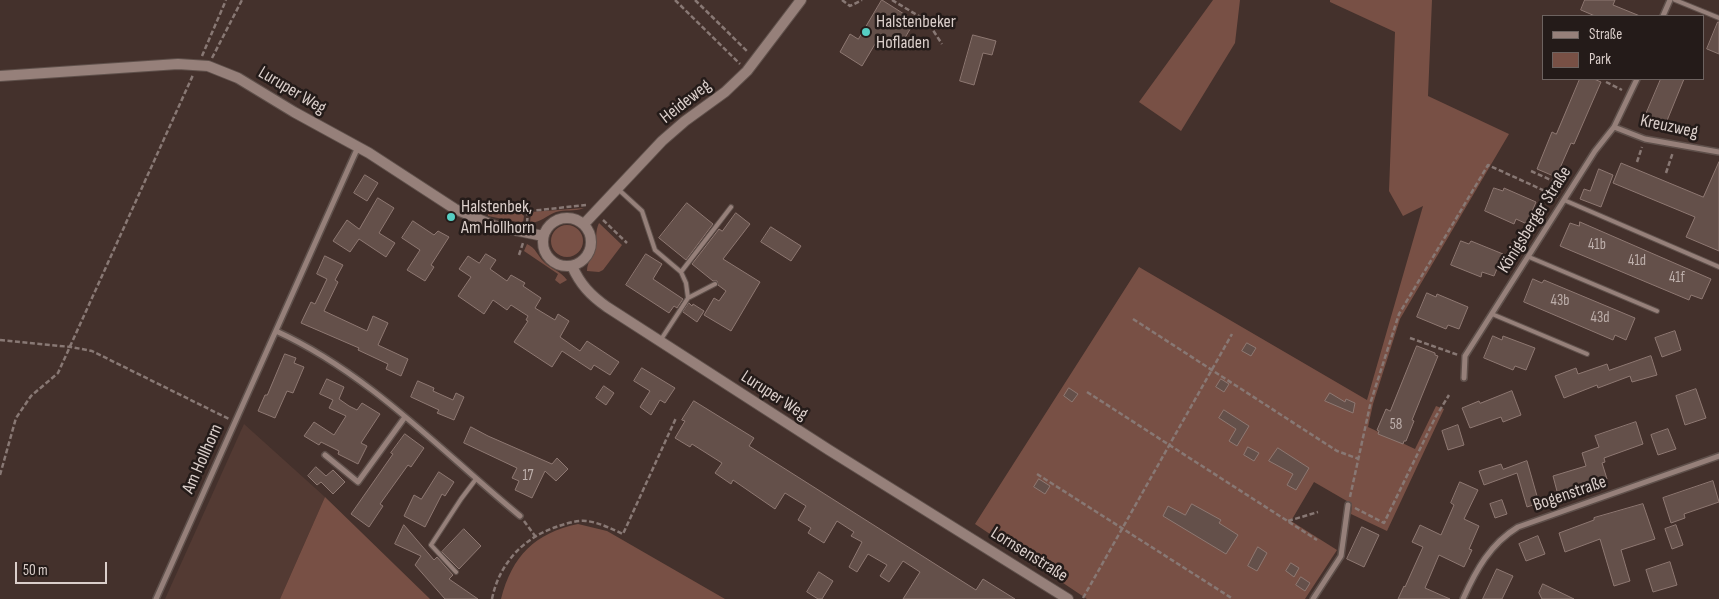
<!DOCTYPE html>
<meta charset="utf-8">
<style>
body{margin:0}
#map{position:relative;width:1719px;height:599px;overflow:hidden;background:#44312c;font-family:"Sofia Sans Condensed",sans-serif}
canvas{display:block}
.legend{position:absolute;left:1542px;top:15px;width:162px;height:65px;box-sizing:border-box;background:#241b19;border:1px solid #6d6360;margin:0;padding:6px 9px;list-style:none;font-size:15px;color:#dbcfcb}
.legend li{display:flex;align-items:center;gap:10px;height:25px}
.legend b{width:25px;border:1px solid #6d6360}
.scale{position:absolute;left:15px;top:562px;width:92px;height:22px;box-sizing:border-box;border:2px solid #dbcfcb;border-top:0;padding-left:6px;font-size:15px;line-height:18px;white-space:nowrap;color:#dbcfcb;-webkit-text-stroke:4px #241b19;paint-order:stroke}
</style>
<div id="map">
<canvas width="1719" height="599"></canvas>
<ul class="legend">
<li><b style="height:6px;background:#96807a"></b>Straße</li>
<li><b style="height:14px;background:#785045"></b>Park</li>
</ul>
<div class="scale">50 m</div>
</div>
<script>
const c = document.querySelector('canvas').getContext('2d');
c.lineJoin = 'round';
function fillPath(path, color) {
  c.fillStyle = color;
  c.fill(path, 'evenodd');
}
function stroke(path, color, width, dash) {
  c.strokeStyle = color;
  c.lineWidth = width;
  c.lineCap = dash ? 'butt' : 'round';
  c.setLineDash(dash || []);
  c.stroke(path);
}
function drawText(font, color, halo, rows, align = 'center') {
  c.font = font + ' "Sofia Sans Condensed",sans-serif';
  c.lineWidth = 5;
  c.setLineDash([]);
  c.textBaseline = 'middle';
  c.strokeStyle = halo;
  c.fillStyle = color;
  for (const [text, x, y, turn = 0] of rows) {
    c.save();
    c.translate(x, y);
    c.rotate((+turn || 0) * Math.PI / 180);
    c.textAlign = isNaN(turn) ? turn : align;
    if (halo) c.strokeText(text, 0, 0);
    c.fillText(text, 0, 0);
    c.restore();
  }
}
fillPath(new Path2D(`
 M244 424 325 497 280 599H165Z`), '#533a33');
fillPath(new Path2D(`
 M1213 0H1240L1235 43 1181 131 1139 102Z
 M1330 0H1432L1428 96 1509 134 1400 319 1373 404 1368 427 1415 449 1436 406 1444 409 1387 531 1351 514 1352 504 1314 482 1291 521 1337 550 1305 599H1087L975 524 1139 267 1367 400 1423 206 1403 216 1389 191 1395 32 1330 2Z
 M584 208C574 212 565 209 556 212 546 216 541 222 530 223L531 212Z
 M520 212 524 216 523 223 488 216V214Z
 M599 223 622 245 603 270 599 272 587 271C587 262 593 256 595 247 597 239 595 231 599 223Z
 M551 241a16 16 0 1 1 32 0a16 16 0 1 1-32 0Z
 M527 244C536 248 537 255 544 262 551 269 561 271 567 280L560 284 555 280 558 274 524 251Z
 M325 497 430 599H280Z
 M578 524 607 531 725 599H501C512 556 535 533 578 524Z`), '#785045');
const building = new Path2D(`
 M882 0 915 21 900 46 881 34 862 66 840 52 850 34 858 39Z
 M1585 0H1615L1613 5 1640 16H1595L1581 10Z
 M1718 22H1719V54L1707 49Z
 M973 35 996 41 992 55 983 53 974 85 960 81Z
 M1580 79H1594L1601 82 1574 144 1571 143 1556 177 1537 169 1552 132 1556 134Z
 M1661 79H1684L1664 128 1644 119Z
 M1719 162V251L1686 237 1695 217 1613 183 1621 163 1703 197Z
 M1599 169 1613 175 1601 207 1580 199 1584 189 1590 191Z
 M365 175 378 183 367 201 354 193Z
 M1494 188 1503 191 1504 188 1536 202 1527 224 1516 219 1514 224 1485 211Z
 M378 198 394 208 379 233 395 243 386 257 359 239 350 252 333 241 347 220 359 229Z
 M687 203 713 224 686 260 659 238Z
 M736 213 750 224 723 259 760 282 731 331 704 315 714 298 719 301 726 291 718 285 717 281H713L692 264 719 229 722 231Z
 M413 221 434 235 438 231 449 237 431 265 434 267 425 281 407 270 420 250 402 238Z
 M1580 222 1711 279 1702 299 1691 295 1689 300 1560 246 1570 223 1579 226Z
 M771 227 801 246 791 261 761 242Z
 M1461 241 1469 244 1471 241 1503 254 1494 276 1482 272 1481 277 1451 265Z
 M486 254 496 260 490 269 507 281 511 275 525 283 523 286 541 298 535 308 555 320 558 314 569 321 560 337 580 351 587 341 619 362 610 375 594 365 591 370 562 351 552 367 514 342 528 321 526 320 528 316 511 305 507 310 493 300 484 314 458 296 471 277 459 269 468 256 479 263Z
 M646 254 662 264 653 279 683 299 677 308 674 306 669 313 626 285Z
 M325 256 343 265 335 280 338 282 324 311 367 331 373 316 388 323 378 345 408 359 401 376 386 369 388 364 358 350 359 348 301 323 311 302 315 304 327 279 317 274Z
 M1533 279 1542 283 1544 280 1635 318 1626 340 1615 335 1613 340 1524 302Z
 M1427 293 1436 297 1437 294 1468 307 1459 329 1448 325 1446 329 1417 317Z
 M689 303 692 306 693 304 704 311 697 322 683 312Z
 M1675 331 1681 350 1662 357 1655 338Z
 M1493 336 1502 340 1503 336 1535 348 1526 370 1515 366 1513 370 1484 358Z
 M1247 343 1256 348 1251 356 1242 351Z
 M1417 346 1435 353V355L1438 356 1412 420 1414 421 1406 441H1404L1403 444 1378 434 1379 431 1377 430 1386 409 1390 411Z
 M285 354 296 358 294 363 304 367 293 393 287 391 275 418 258 411 265 395H267Z
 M1651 356 1657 375 1632 382 1630 376 1598 388 1597 385 1564 398 1555 376 1576 368 1578 374 1607 364 1609 370Z
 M642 368 675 388 665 403 660 400 651 415 640 407 650 391 634 381Z
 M327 379 344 387 339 399 349 406 357 410 362 403 380 414 361 443 367 446 358 464 338 454 339 451 321 442 319 445 304 436 314 422 334 435 346 416 329 408 333 400 320 394Z
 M1221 379 1229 384 1224 392 1216 387Z
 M418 381 434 388 433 391 453 400 456 393 464 397 454 420 437 413 439 410 411 397Z
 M604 386 614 393 606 405 596 398Z
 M1069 388 1078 394 1072 402 1064 396Z
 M1696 389 1706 418 1685 425 1676 396Z
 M1512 391 1521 415 1503 422 1501 417 1470 428 1462 408 1479 401 1480 403Z
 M1330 393 1345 402 1346 399 1355 403 1353 413 1325 401Z
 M694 401 754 438 749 446 976 590 983 579 1015 599H903L920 572 903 561 889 582 880 576 887 565 868 554 857 572 849 567 862 542 851 536 854 532 837 521 824 543 808 533 811 528 798 520 806 506 785 493 775 509 733 480 731 484 715 473 722 463 692 444 690 447 675 438 685 421 682 420Z
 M1224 410 1249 426 1237 446 1229 441 1236 429 1219 418Z
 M1636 422 1643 444 1604 458 1605 462 1602 463 1607 479 1558 495 1553 476 1586 466 1582 453 1599 447 1595 436Z
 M1458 425 1464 445 1448 450 1442 431Z
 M471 427 488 436 552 464 557 458 568 469 556 481 545 471 532 498 515 490 519 481 512 478 517 468 464 443Z
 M1668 429 1676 449 1658 455 1651 435Z
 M405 434 424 448 411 467 408 465 380 504 383 506 369 527 351 514 393 454 391 453Z
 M1248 447 1259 453 1254 461 1244 455Z
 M1278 448 1309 468 1296 490 1287 485 1293 474 1269 461Z
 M1527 461 1539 503 1527 507 1517 473 1484 485 1479 471 1501 464 1503 469Z
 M316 467 326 476 333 470 345 482 333 494 321 482 317 485 308 476Z
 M439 472 454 482 445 496 442 494 425 527 404 516 414 495 421 499Z
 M1039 479 1050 486 1045 494 1034 487Z
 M1713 481 1719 502 1684 514 1685 518 1671 523 1663 498Z
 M1460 482 1478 490 1464 519 1479 526 1469 549 1472 550 1464 567 1439 555 1425 588 1450 599H1398L1404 586 1405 587 1423 547 1412 542 1420 525 1441 535 1454 505 1451 503Z
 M1502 500 1507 514 1495 518 1490 504Z
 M1192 504 1221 520 1219 523 1238 535 1226 554 1163 516 1168 506 1185 515Z
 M1643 504 1655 539 1621 550 1630 581 1614 586 1600 539 1565 552 1559 533 1594 520V518Z
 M404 525 434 560 437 557 453 575 449 579 478 599H445L415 565 421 556 395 544Z
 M1676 525 1683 545 1672 549 1665 529Z
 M1362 527 1379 535 1364 567 1347 559Z
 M464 529 481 546 459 569 442 552Z
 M1538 536 1545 554 1526 561 1519 544Z
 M1258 547 1267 553 1257 571 1248 566Z
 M1670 562 1677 585 1653 592 1646 570Z
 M1291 563 1299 568 1294 577 1286 571Z
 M1497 569 1513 576 1502 599H1483Z
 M819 572 833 581 822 599H818L807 592Z
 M1301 577 1310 583 1305 591 1296 585Z
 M1543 584 1574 599H1542L1539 593Z`);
fillPath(building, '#64504a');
stroke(building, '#8e7872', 1);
const lane = new Path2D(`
 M1675 0 1719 18
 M618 189 642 211 655 250 681 272 686 283 688 298
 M1564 200 1719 267
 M1529 257 1657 311
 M681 272 731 207
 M1492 314 1587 354
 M660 341 688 298 715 284
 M456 572 431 545 461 499 476 479`);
const street = new Path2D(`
 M1663 16 1670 0
 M1614 127 1645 139 1719 152
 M276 331C370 374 441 451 520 516
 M1464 378 1465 356 1595 151 1614 127 1637 79
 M325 455 358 482 405 417
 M156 599 358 147
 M1313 599 1341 556 1348 505
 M1463 599C1476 570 1490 544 1518 527L1719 456`);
const secondary = new Path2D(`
 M0 76 178 64 208 66 238 78 294 112 369 153 455 209 495 226 543 236
 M543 242a24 24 0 1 1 48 0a24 24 0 1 1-48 0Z
 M584 224 662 141 685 121 725 92 747 71 801 0
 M572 266C580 284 590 295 607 307L829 450 1068 599`);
stroke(lane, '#5f504b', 6);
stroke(street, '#5f504b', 8);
stroke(secondary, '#5f504b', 12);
stroke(new Path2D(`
 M675 0 740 64
 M695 0 748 52
 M842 0 850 6 862 0
 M892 0 927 21 942 44
 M202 56 226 0
 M212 58 242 0
 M1606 82 1622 90
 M1637 162 1642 147
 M1531 171 1564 186
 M1666 173 1673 152
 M484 209C517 215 553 208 586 205
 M603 220 627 243
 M527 223 528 210
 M519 255 523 243
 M1133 319 1337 451 1359 459
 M1410 338 1458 355
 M0 340 71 347 92 351 229 419
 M1087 392 1317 540
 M1037 474 1233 599
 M0 475 16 418 31 396 58 373 193 75
 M1350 497 1371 401 1399 314 1488 165 1558 197
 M1355 508 1384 523 1435 418 1449 395
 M524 521 535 536
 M1288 521 1318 512
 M1083 598 1232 334
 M492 599C499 564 523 538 556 527 565 524 576 520 586 521 598 522 612 529 623 534L676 418`), '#887874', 2.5, [5, 2.5]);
stroke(lane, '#96807a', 4);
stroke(street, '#96807a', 5);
stroke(secondary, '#96807a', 10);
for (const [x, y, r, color] of [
 [866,32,5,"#56cec3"],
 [451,217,5,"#56cec3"]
]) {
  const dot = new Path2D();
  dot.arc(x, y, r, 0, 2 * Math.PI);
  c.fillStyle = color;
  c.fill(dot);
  stroke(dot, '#241b19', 2);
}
drawText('15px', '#bdafab', null, [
 ["41b",1597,245],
 ["41d",1637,261],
 ["41f",1677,278],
 ["43b",1560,301],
 ["43d",1600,318],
 ["58",1396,425],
 ["17",528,476]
]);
drawText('18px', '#dbcfcb', '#241b19', [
 ["Halstenbeker",876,22],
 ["Hofladen",876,43],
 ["Halstenbek,",461,207],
 ["Am Hollhorn",461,228]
], 'left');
drawText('18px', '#dbcfcb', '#241b19', [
 ["Luruper Weg",292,91,31],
 ["Heideweg",686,102,-38],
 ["Kreuzweg",1669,127,12],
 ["Königsberger Straße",1535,220,-58],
 ["Luruper Weg",774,396,33],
 ["Am Hollhorn",203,459,-66],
 ["Bogenstraße",1570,494,-19],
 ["Lornsenstraße",1029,555,32]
]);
</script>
